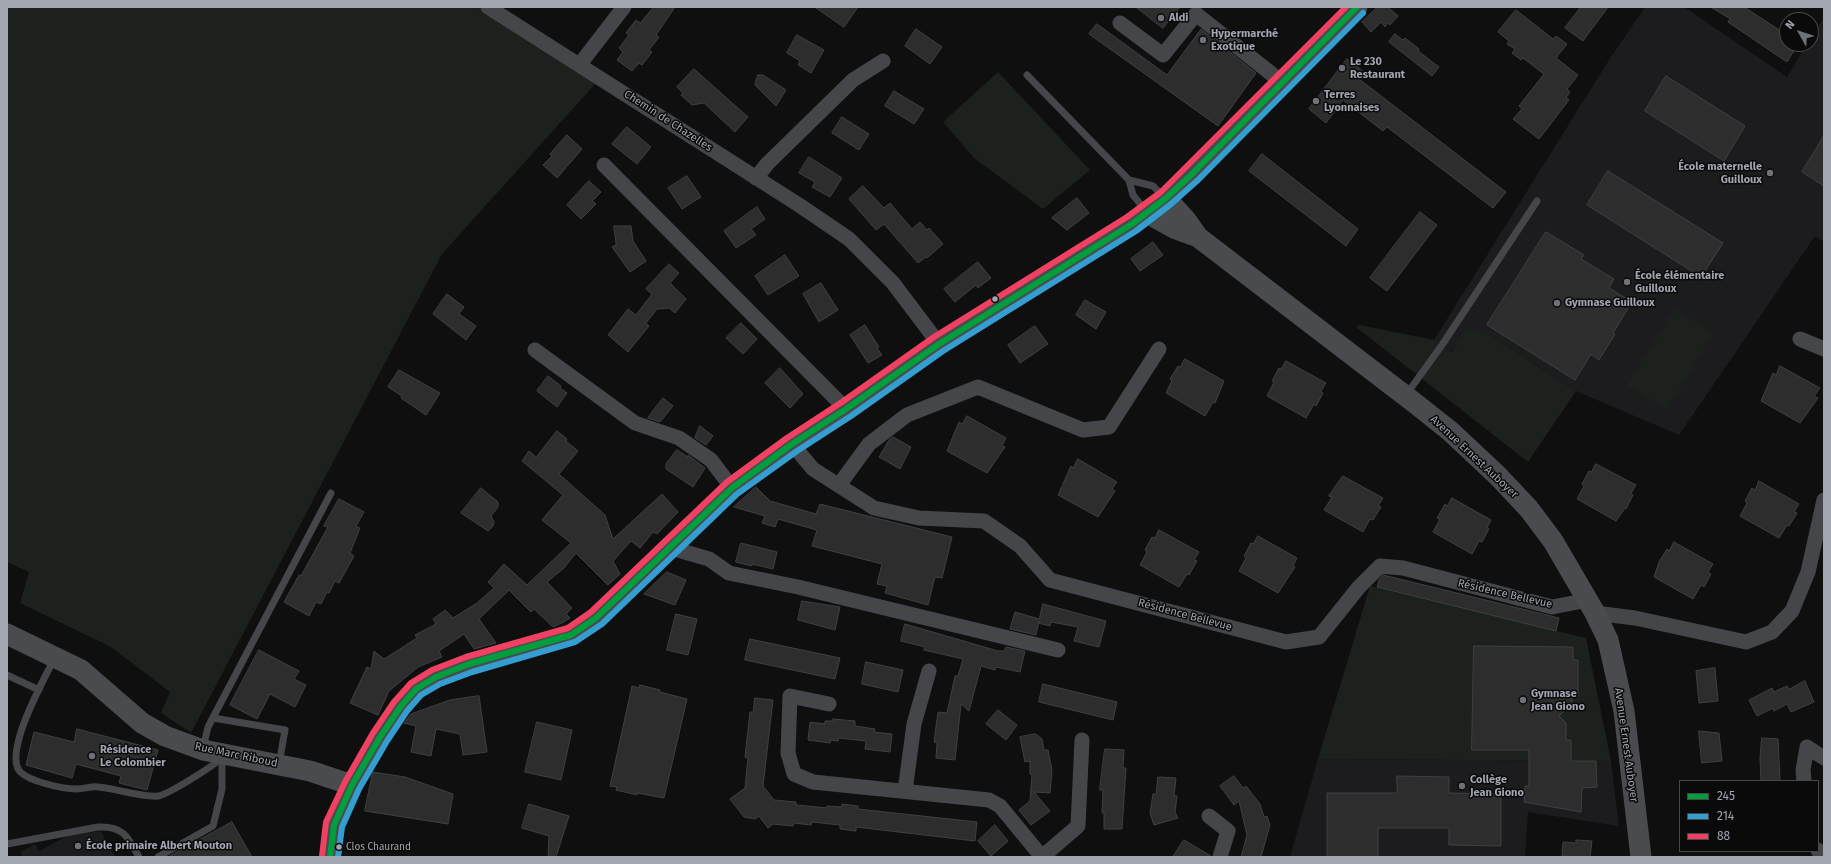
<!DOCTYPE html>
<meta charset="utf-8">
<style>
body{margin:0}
#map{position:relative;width:1831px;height:864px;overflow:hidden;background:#0f0f10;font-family:"Fira Sans",sans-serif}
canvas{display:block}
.frame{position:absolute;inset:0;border:8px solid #a2a6b0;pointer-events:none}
.legend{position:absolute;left:1679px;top:780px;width:140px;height:72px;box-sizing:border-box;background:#0a0a0b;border:1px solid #47484d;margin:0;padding:5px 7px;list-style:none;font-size:12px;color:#a2a6b0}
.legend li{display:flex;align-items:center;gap:8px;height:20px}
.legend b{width:20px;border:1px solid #47484d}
.north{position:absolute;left:1779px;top:12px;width:40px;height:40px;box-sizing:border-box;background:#0a0a0b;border:1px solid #47484d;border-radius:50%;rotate:309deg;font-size:11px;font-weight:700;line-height:16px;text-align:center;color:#a2a6b0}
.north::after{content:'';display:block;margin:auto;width:14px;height:18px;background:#6f7178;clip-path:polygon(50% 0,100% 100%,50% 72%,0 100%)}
</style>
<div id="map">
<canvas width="1831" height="864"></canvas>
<div class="frame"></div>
<ul class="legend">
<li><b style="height:5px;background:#009e3d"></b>245</li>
<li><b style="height:5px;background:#359ed0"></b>214</li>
<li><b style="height:5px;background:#f24062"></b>88</li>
</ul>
<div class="north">N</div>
</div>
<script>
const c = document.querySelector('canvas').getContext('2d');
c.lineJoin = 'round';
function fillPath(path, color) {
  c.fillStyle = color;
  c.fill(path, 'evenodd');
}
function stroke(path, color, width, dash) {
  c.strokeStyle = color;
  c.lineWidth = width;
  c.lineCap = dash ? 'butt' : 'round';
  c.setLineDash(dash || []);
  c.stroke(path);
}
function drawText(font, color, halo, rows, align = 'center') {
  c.font = font + ' "Fira Sans",sans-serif';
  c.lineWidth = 3;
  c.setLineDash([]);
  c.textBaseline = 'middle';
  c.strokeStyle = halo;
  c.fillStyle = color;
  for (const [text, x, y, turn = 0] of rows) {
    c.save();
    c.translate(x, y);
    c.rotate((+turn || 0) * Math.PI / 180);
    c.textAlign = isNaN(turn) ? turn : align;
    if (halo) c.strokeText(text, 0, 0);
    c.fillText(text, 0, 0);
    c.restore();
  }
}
fillPath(new Path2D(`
 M1645 7H1684L1787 77 1807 44H1811V38L1824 17V242L1815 236 1679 435 1576 391 1486 333 1453 352 1434 340 1609 60Z
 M1318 759 1611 761 1619 826 1528 812 1525 857H1290Z
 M101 831 115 857H20L22 855 20 852 35 844 39 851 67 836Z`), '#1c1c1e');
fillPath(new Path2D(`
 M7 7H477L596 83 442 254 191 733 161 713 170 692 111 647 20 603 29 572 7 562Z
 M998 72 1090 170 1043 209 974 158 943 122Z
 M1674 309 1714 333 1667 410 1627 385Z
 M1359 325 1434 340 1452 352 1466 328 1486 333 1576 391 1528 462 1356 327Z
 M1370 586 1586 638 1611 761 1318 759Z`), '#1c211d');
const building = new Path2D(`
 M654 7H675L656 35 659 37 649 50 652 52 642 65 639 63 632 71 617 60 623 52 619 48 629 35 626 33 636 20 640 23Z
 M815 7H858L844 27Z
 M1136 7H1180L1163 28Z
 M1378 7H1388L1398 16 1390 25 1388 23 1385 27 1381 22 1371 32 1362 22Z
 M1581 7H1608L1583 41 1565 28Z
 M1711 7H1744L1787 35V44H1798L1787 62 1728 22 1730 19Z
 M1516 10 1553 39 1556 36 1567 44 1556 58 1578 75 1567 89 1570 92 1566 98 1569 100 1539 139 1513 119 1522 109 1519 106 1544 74 1523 58 1521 60 1512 53 1515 49 1507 44 1509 41 1498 32Z
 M1097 24 1167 75 1201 29 1256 73 1218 126 1089 34Z
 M916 29 942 47 930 64 905 46Z
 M1395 34 1403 40 1405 38 1419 49 1418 51 1439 67 1432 76 1389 42Z
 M797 35 824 50 811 73 798 65 800 61 787 53Z
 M1347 59 1364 72 1359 79 1506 192 1493 208 1387 127 1383 131 1343 100 1326 123 1309 109Z
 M694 69 748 117 735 132 704 103 692 105 681 95 683 93 677 87Z
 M758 75H763L786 90 776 106 755 85Z
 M1666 76 1745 126 1724 161 1645 111Z
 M894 91 924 109 914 124 885 106Z
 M842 117 869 134 859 150 832 133Z
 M627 127 651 147 637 164 612 144Z
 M567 135 582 149 557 178 543 165 552 156 550 154 556 147Z
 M1824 136V186L1802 172Z
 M1262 154 1358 229 1346 246 1249 171Z
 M809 157 842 178 830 197 812 187 815 182 799 173Z
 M1608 171 1723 243 1701 277 1587 205Z
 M687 176 701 197 682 209 668 188Z
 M589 181 601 192 592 201 596 204 581 219 567 205Z
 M863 186 884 208 890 203 912 229 920 222 927 230 929 228 943 244 927 258 926 257 918 263 884 224 876 230 849 199Z
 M1077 198 1089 213 1067 230 1052 218Z
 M757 207 765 219 751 229 756 235 736 248 724 231Z
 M1420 212 1437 225 1387 291 1370 278Z
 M614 226H631L633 241 646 261 630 272 612 247 616 245Z
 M1546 232 1584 255 1581 259 1614 279 1609 288 1632 302 1613 333 1615 334 1599 360 1591 354 1575 380 1487 325Z
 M1153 242 1163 255 1140 271 1131 259Z
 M785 255 799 276 768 295 755 276Z
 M978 262 991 278 978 288 976 285 955 302 944 289Z
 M669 264 679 273 670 283 686 299 675 313 669 308 657 309 646 323 649 326 628 352 608 335 628 309 636 315 652 294 646 289Z
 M821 283 838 310 819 322 803 294Z
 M447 294 464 307 459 314 476 326 466 340 433 314Z
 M1085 300 1106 312 1096 329 1076 315Z
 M741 323 757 339 743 354 726 338Z
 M865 325 879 347 877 348 882 355 868 363 850 335Z
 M1035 326 1048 344 1020 363 1008 345Z
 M1185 359 1224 381 1215 403 1213 402 1205 416 1166 393 1172 380 1170 379 1178 366 1180 367Z
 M1286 361 1326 383 1321 391 1323 393 1316 406 1314 404 1306 418 1267 396 1274 382 1272 381 1279 368 1281 369Z
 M1780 366 1820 388 1814 396 1818 398 1800 423 1761 401 1773 373 1776 375Z
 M780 368 803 394 790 408 765 383Z
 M399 370 440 393 426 415 401 398 402 396 388 387Z
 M548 376 561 386 560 388 567 393 557 407 537 391Z
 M663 398 673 406 660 422 648 418Z
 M967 416 1006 438 1002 446 1005 447 987 473 947 451 959 422 962 424Z
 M700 426 713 436 706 445 695 438Z
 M557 431 567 439 566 441 578 451 559 474 605 515 613 539 662 494 678 512 657 534 653 532 640 548 631 541 613 561 620 574 608 585 576 553 564 568 547 582 572 608 566 614 570 618 564 622 553 627 534 609 531 612 509 590 479 619 496 643 474 649 464 634 439 651 442 657 418 667 389 691 378 715 350 703 367 667 371 669 374 651 384 659 417 638 415 635 436 624 433 619 445 610 453 618 477 603 494 588 488 582 504 564 527 585 571 543 542 520 563 495 522 461 529 451 536 457Z
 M893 437 911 447 900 469 879 457 889 440Z
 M677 450 688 457V455L705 468 693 487 666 469V464Z
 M1078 459 1117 482 1112 489 1115 491 1098 517 1058 495 1071 466 1073 468Z
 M1596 464 1636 485 1631 493 1633 495 1626 509 1625 508 1616 521 1577 499 1584 486 1582 484 1589 471 1591 472Z
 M1343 476 1383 498 1378 506 1381 507 1373 520 1370 519 1363 532 1324 510 1332 497 1329 496Z
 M1759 481 1799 504 1794 512 1797 513 1789 526 1787 525 1779 538 1740 516 1747 503 1745 501 1752 488 1755 490Z
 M756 487 770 501 816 514 820 504 952 537 942 578 935 577 928 605 885 593 887 586 877 584 882 564 812 546 817 530 778 519 775 527 762 523 765 516 734 507Z
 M481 488 498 502V507L491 516 494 522 493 526 488 531 461 513Z
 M1452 498 1491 520 1487 528 1489 529 1482 542 1479 541 1472 554 1433 532 1440 519 1437 518 1445 504 1447 506Z
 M339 499 364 512 356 526 360 528 350 553 354 556 339 583 335 581 329 593 327 592 321 604 316 602 309 616 284 602 299 575 301 576 328 527 324 526Z
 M1159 530 1199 552 1194 560 1197 561 1189 575 1187 574 1179 587 1140 565 1147 552 1145 550 1152 537 1155 538Z
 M1258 536 1297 558 1293 566 1295 567 1278 593 1239 571 1246 558 1244 556 1251 543 1253 544Z
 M1674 542 1713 564 1708 572 1711 574 1704 587 1701 585 1693 599 1654 577 1659 562 1667 549 1669 551Z
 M741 543 777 552 773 569 752 564V566L736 562Z
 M667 572 686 580 675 605 644 594Z
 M1383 575 1559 618 1556 631 1377 587 1379 580Z
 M802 601 840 607 835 630 798 620Z
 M1043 604 1106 621 1099 647 1074 641 1078 627 1051 622 1050 626 1038 623 1039 621 1036 635 1010 629 1015 612 1039 619Z
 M676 614 697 619 688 655 667 650Z
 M905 624 998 651H1004L1006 647 1025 651 1020 672 996 667 995 670 981 666 969 711 961 704 955 760 936 758 937 743 934 742 938 712 947 713 955 676H958L963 659 924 650 925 647 901 641Z
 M750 639 840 658 835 679 745 660Z
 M1474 646 1573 647V660H1578V696H1572V703L1559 716 1566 723V740H1571V761H1596L1597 787 1582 788 1581 812 1524 802 1525 786H1529V750H1472Z
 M259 650 299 671 294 679 306 685 295 707 270 694 257 719 230 705Z
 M866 662 903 670 898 692 862 684Z
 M1715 668 1718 701 1699 703 1696 671Z
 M1805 681 1814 702 1791 712 1787 704 1774 711 1773 708 1757 716 1749 700 1772 688 1774 692 1787 686 1789 689Z
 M1043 684 1117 702 1113 720 1039 702Z
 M640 685 660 690V692L687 699 664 798 637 793V795L616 790 617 787 610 786 632 686 639 688Z
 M479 696 487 752 463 755 460 734 436 729 431 756 411 752 416 726 404 723 411 714 450 700Z
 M755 698 773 700 763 786 774 800 796 802V805L827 808V806L842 807V804L858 806V809L977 822 975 841 856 827V831L840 829V825L812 822 811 825 794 823 793 826 773 824 768 828 759 816 755 819 744 817 730 799 745 788 748 758 745 757 750 712H753Z
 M998 710 1017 725 1006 740 986 724Z
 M833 719 855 721V726L875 729 874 732 892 734 890 752 865 749 866 741 839 738 838 741 831 740 830 743 808 740 810 722 825 724V721H833Z
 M537 722 572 730 561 780 525 772Z
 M77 729 158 750 147 790 119 783 121 776 76 764 72 778 26 765 34 732 74 742Z
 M1699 731 1719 733 1722 761 1702 763Z
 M1036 734 1042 739 1044 750H1048L1052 770 1050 793 1034 792 1050 811 1031 825 1019 810 1030 801 1032 775 1030 774V761L1025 762 1020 737Z
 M1762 738 1778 739 1780 781H1761L1760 758Z
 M1105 749 1124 750 1123 768H1126L1122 829H1104V813H1102L1103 790H1100Z
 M373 772 405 777 453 794 448 824 365 811Z
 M1234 776 1243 788 1246 786 1260 804 1264 817 1267 816 1270 825 1261 857H1241L1247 835 1239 801 1234 805 1220 786Z
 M1397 776 1449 777V793L1501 794V846L1449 845V828H1378V857H1327V793H1397Z
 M1158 777 1176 778 1174 796H1177L1175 812 1178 818 1154 825 1150 813 1153 794H1156Z
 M529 804 569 816 556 857H548L549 836 522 828Z
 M232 822 252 857H168L197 841Z
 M995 825 1008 841 991 856 978 841Z
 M1184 840 1211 856V857H1173Z
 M1576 840 1592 841 1590 857 1562 856 1563 842 1576 843Z`);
fillPath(building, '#2d2d2e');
stroke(building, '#3f4043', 1);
stroke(new Path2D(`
 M1027 75 1129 180 1133 195 1146 211
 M1129 180 1153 186 1164 197
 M1406 395 1442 345 1537 201
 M54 659C43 681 7 746 18 769 25 781 63 789 77 789 84 789 91 786 98 787 114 788 144 798 158 796 167 795 216 765 222 757
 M7 675 39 690
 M213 718 285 730 279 764
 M203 748 208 727 331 493
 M7 844 98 827C124 826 128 837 139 857
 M158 857 213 826 222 789V759`), '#45464a', 7);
stroke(new Path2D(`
 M488 7 799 205 849 239 893 283 939 344
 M1120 23 1163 55 1196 14 1283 83
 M580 64 624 7
 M604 165 846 409
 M756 178 767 164 853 80 883 61
 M1800 339 1824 349
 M535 350 635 423 679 438 711 460 732 488
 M792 444 813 469 874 508 919 518 984 521 1020 546 1050 580 1286 642 1319 637 1359 587 1380 566 1403 568 1552 607 1588 600
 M839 485 869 444 907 415 978 387 1083 430 1109 427 1159 349
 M671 548 709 559 729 573 798 587 1058 650
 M1595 613 1635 618 1746 642 1772 632 1792 611 1808 572 1824 500
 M829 704 790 696 788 753 794 774 813 782 989 800 1000 806 1042 857
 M1804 781 1803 770 1807 747 1824 758
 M905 791 914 724 929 671
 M1209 816 1228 831 1220 857
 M1818 850 1819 852
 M1042 857 1078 826 1082 740`), '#45464a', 15);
stroke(new Path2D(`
 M1166 198 1186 220 1198 237
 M1147 213 1176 229 1198 237 1416 404 1450 431 1498 476 1529 509 1553 541 1595 613 1608 640 1624 711 1641 857
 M7 634 81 670 142 723 165 736 203 750 310 771 352 785
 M330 857 334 825 352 785 380 737 401 706 416 689 436 677 469 664 571 635 596 618 732 488 792 444 846 409 939 344 1132 224 1166 198 1192 174 1357 7`), '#4a4b4e', 21);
stroke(new Path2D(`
 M330 857 334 825 352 785 380 737 401 706 416 689 436 677 469 664 571 635 596 618 732 488 792 444 846 409 939 344 1132 224 1166 198 1192 174 1357 7`), '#009e3d', 6);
stroke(new Path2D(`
 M338 857 342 827 359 789 387 741 407 711 421 695 440 684 472 672 575 642 602 624 737 494 797 451 851 416 943 351 1136 231 1171 204 1198 180 1363 13`), '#359ed0', 6);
stroke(new Path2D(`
 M322 856 326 822 345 782 373 733 394 702 411 683 432 670 466 657 568 628 591 612 727 482 787 438 842 402 934 337 1127 217 1161 192 1346 7`), '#f24062', 6);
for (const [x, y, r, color] of [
 [1161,18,4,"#6f7178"],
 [1203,40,4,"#6f7178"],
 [1342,68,4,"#6f7178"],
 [1316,101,4,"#6f7178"],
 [1770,173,4,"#6f7178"],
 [1627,282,4,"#6f7178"],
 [995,299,3.5,"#a2a6b0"],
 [1557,303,4,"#6f7178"],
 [1523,700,4,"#6f7178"],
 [92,756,4,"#6f7178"],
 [1462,786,4,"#6f7178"],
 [78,846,4,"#6f7178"],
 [339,847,3.5,"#a2a6b0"]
]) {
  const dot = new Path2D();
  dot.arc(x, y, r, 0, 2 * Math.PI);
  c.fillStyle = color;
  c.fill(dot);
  stroke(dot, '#0a0a0b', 1.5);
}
drawText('10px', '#a2a6b0', '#0a0a0b', [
 ["Clos Chaurand",346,847]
], 'left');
drawText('bold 11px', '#a2a6b0', '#0a0a0b', [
 ["Aldi",1169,18],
 ["Hypermarché",1211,34],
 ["Exotique",1211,47],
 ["Le 230",1350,62],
 ["Restaurant",1350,75],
 ["Terres",1324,95],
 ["Lyonnaises",1324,108],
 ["École maternelle",1762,167,"right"],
 ["Guilloux",1762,180,"right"],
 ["École élémentaire",1635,276],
 ["Guilloux",1635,289],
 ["Gymnase Guilloux",1565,303],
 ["Gymnase",1531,694],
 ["Jean Giono",1531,707],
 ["Résidence",100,750],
 ["Le Colombier",100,763],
 ["Collège",1470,780],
 ["Jean Giono",1470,793],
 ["École primaire Albert Mouton",86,846]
], 'left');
drawText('11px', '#a2a6b0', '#0a0a0b', [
 ["Chemin de Chazelles",668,121,33],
 ["Avenue Ernest Auboyer",1474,457,43],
 ["Résidence Bellevue",1505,594,13],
 ["Résidence Bellevue",1185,615,15],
 ["Avenue Ernest Auboyer",1626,745,82],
 ["Rue Marc Riboud",236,755,12]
]);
</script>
